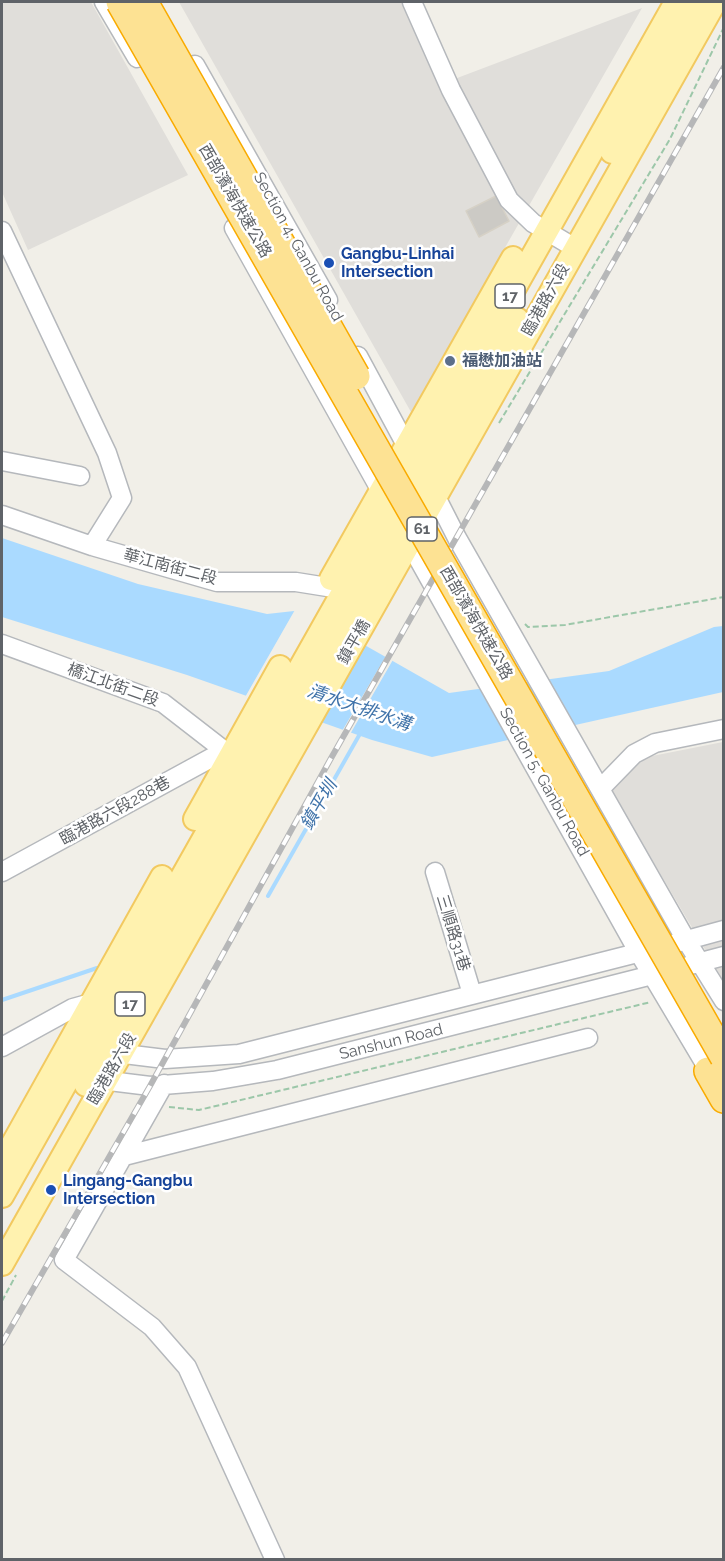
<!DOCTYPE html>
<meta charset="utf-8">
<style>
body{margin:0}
#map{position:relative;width:725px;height:1561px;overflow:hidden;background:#f1efe8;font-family:Raleway,sans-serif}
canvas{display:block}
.frame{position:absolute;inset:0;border:3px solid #5f6368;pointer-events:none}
</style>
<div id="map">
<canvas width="725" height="1561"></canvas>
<div class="frame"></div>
</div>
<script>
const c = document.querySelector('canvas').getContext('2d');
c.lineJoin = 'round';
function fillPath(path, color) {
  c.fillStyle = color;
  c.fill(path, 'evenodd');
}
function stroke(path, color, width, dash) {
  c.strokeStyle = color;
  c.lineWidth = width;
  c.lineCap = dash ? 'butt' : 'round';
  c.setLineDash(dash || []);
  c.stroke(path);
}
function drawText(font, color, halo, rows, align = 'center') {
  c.font = font + ' Raleway,"Noto Sans TC",sans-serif';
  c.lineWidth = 5;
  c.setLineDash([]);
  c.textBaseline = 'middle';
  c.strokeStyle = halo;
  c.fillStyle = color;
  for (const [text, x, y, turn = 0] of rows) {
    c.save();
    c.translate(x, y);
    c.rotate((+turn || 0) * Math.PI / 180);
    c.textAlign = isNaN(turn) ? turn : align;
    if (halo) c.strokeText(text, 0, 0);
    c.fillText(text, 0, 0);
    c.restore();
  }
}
fillPath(new Path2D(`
 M2 2H91L188 175 28 250 2 192Z
 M179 2H407L444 83 642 8 411 412Z
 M723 742V980L609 787 642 758Z`), '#e0deda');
fillPath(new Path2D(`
 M2 538 138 584 267 614 303 610 449 693 609 671 714 627 723 626V692L432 757 372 740 187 675 2 617Z`), '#aadaff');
fillPath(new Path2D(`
 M304 607 366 643 320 725 244 699 296 608Z
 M387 654 394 658 349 736 341 733Z`), '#f1efe8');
stroke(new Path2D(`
 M268 896 361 732
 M2 1000 97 968`), '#aadaff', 4);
const building = new Path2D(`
 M496 196 509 221 479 237 466 211Z`);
fillPath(building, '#cccac5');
stroke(building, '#d6d1c6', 1.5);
const minor = new Path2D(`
 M104 2 137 58
 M412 2 451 90 509 200 533 223 575 248
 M195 65 328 300
 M234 228 386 500
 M2 231 107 453 122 498 92 546
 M358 356 412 456
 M2 461 80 476
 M431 487 457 538 686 940 724 1001
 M2 515 92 546 217 582H296L346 590
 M405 535 639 953 714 1079
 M2 644 163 703 230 755 243 762
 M600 789 634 754 655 743 724 729
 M2 872 211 758 230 755
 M435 872 472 994
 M676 943 724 930
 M690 965 724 956
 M2 1047 73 1008 91 1003
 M108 1052 165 1059 239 1054 649 950
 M93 1079 150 1086 213 1081 277 1070 664 972
 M164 1084 64 1260 152 1327 187 1367 275 1560
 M124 1156 588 1038`);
const major = new Path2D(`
 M612 152 696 2
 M331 579 513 258
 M195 819 280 667
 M86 1085 361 591 517 319
 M2 1163 162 877
 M2 1196 676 2
 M2 1264 715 2`);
const highway = new Path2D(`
 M708 1071 724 1099`);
stroke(minor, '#b5b8bc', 21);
stroke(major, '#f2c960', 26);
stroke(highway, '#f9ab00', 30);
stroke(new Path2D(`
 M499 423 670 139 724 27
 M525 624 528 627 565 625 724 597
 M169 1107 199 1110 651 1002
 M2 1301 16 1275`), '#9cc7a9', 2, [6, 3]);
stroke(minor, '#fff', 18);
stroke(major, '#fff2af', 22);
stroke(highway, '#fde293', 27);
const rail = new Path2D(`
 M2 1343 150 1086 330 760 724 67`);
stroke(rail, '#b6b7b8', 6);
stroke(rail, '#fff', 4, [11]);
const highwayBridge = new Path2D(`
 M120 2 724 1057
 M144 2 356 376`);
stroke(highwayBridge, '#f9ab00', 30, []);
stroke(highwayBridge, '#fde293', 27);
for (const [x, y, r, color] of [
 [329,263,6,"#1a4fb4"],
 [450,361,6,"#5c6f8a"],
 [51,1190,6,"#1a4fb4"]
]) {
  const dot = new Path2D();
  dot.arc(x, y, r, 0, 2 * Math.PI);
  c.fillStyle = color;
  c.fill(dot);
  stroke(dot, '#fff', 2);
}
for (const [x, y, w] of [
 [510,296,30],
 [422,529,30],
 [130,1004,30]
]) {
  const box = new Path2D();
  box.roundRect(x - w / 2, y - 12, w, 24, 4.5);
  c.fillStyle = '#fff';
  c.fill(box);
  stroke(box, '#5f6368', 1.5);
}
drawText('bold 15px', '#5f6368', null, [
 ["17",510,296],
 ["61",422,529],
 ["17",130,1004]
]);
drawText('16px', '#5f6368', '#fff', [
 ["西部濱海快速公路",235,201,60],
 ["Section 4, Ganbu Road",298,247,61],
 ["臨港路六段",546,300,-61],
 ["華江南街二段",170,567,15],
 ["西部濱海快速公路",476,623,60],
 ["鎮平橋",354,642,-60],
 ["橋江北街二段",113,685,20],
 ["Section 5, Ganbu Road",544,782,61],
 ["臨港路六段288巷",115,811,-29],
 ["三順路31巷",453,933,73],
 ["Sanshun Road",391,1042,-14],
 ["臨港路六段",112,1069,-60]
]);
drawText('bold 16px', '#164399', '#fff', [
 ["Gangbu-Linhai",341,254],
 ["Intersection",341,272],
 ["Lingang-Gangbu",63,1181],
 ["Intersection",63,1199]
], 'left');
drawText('bold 16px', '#4e5e75', '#fff', [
 ["福懋加油站",462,361]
], 'left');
drawText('italic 18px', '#4174aa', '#fff', [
 ["清水大排水溝",359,708,19],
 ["鎮平圳",319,805,-60]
]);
</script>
